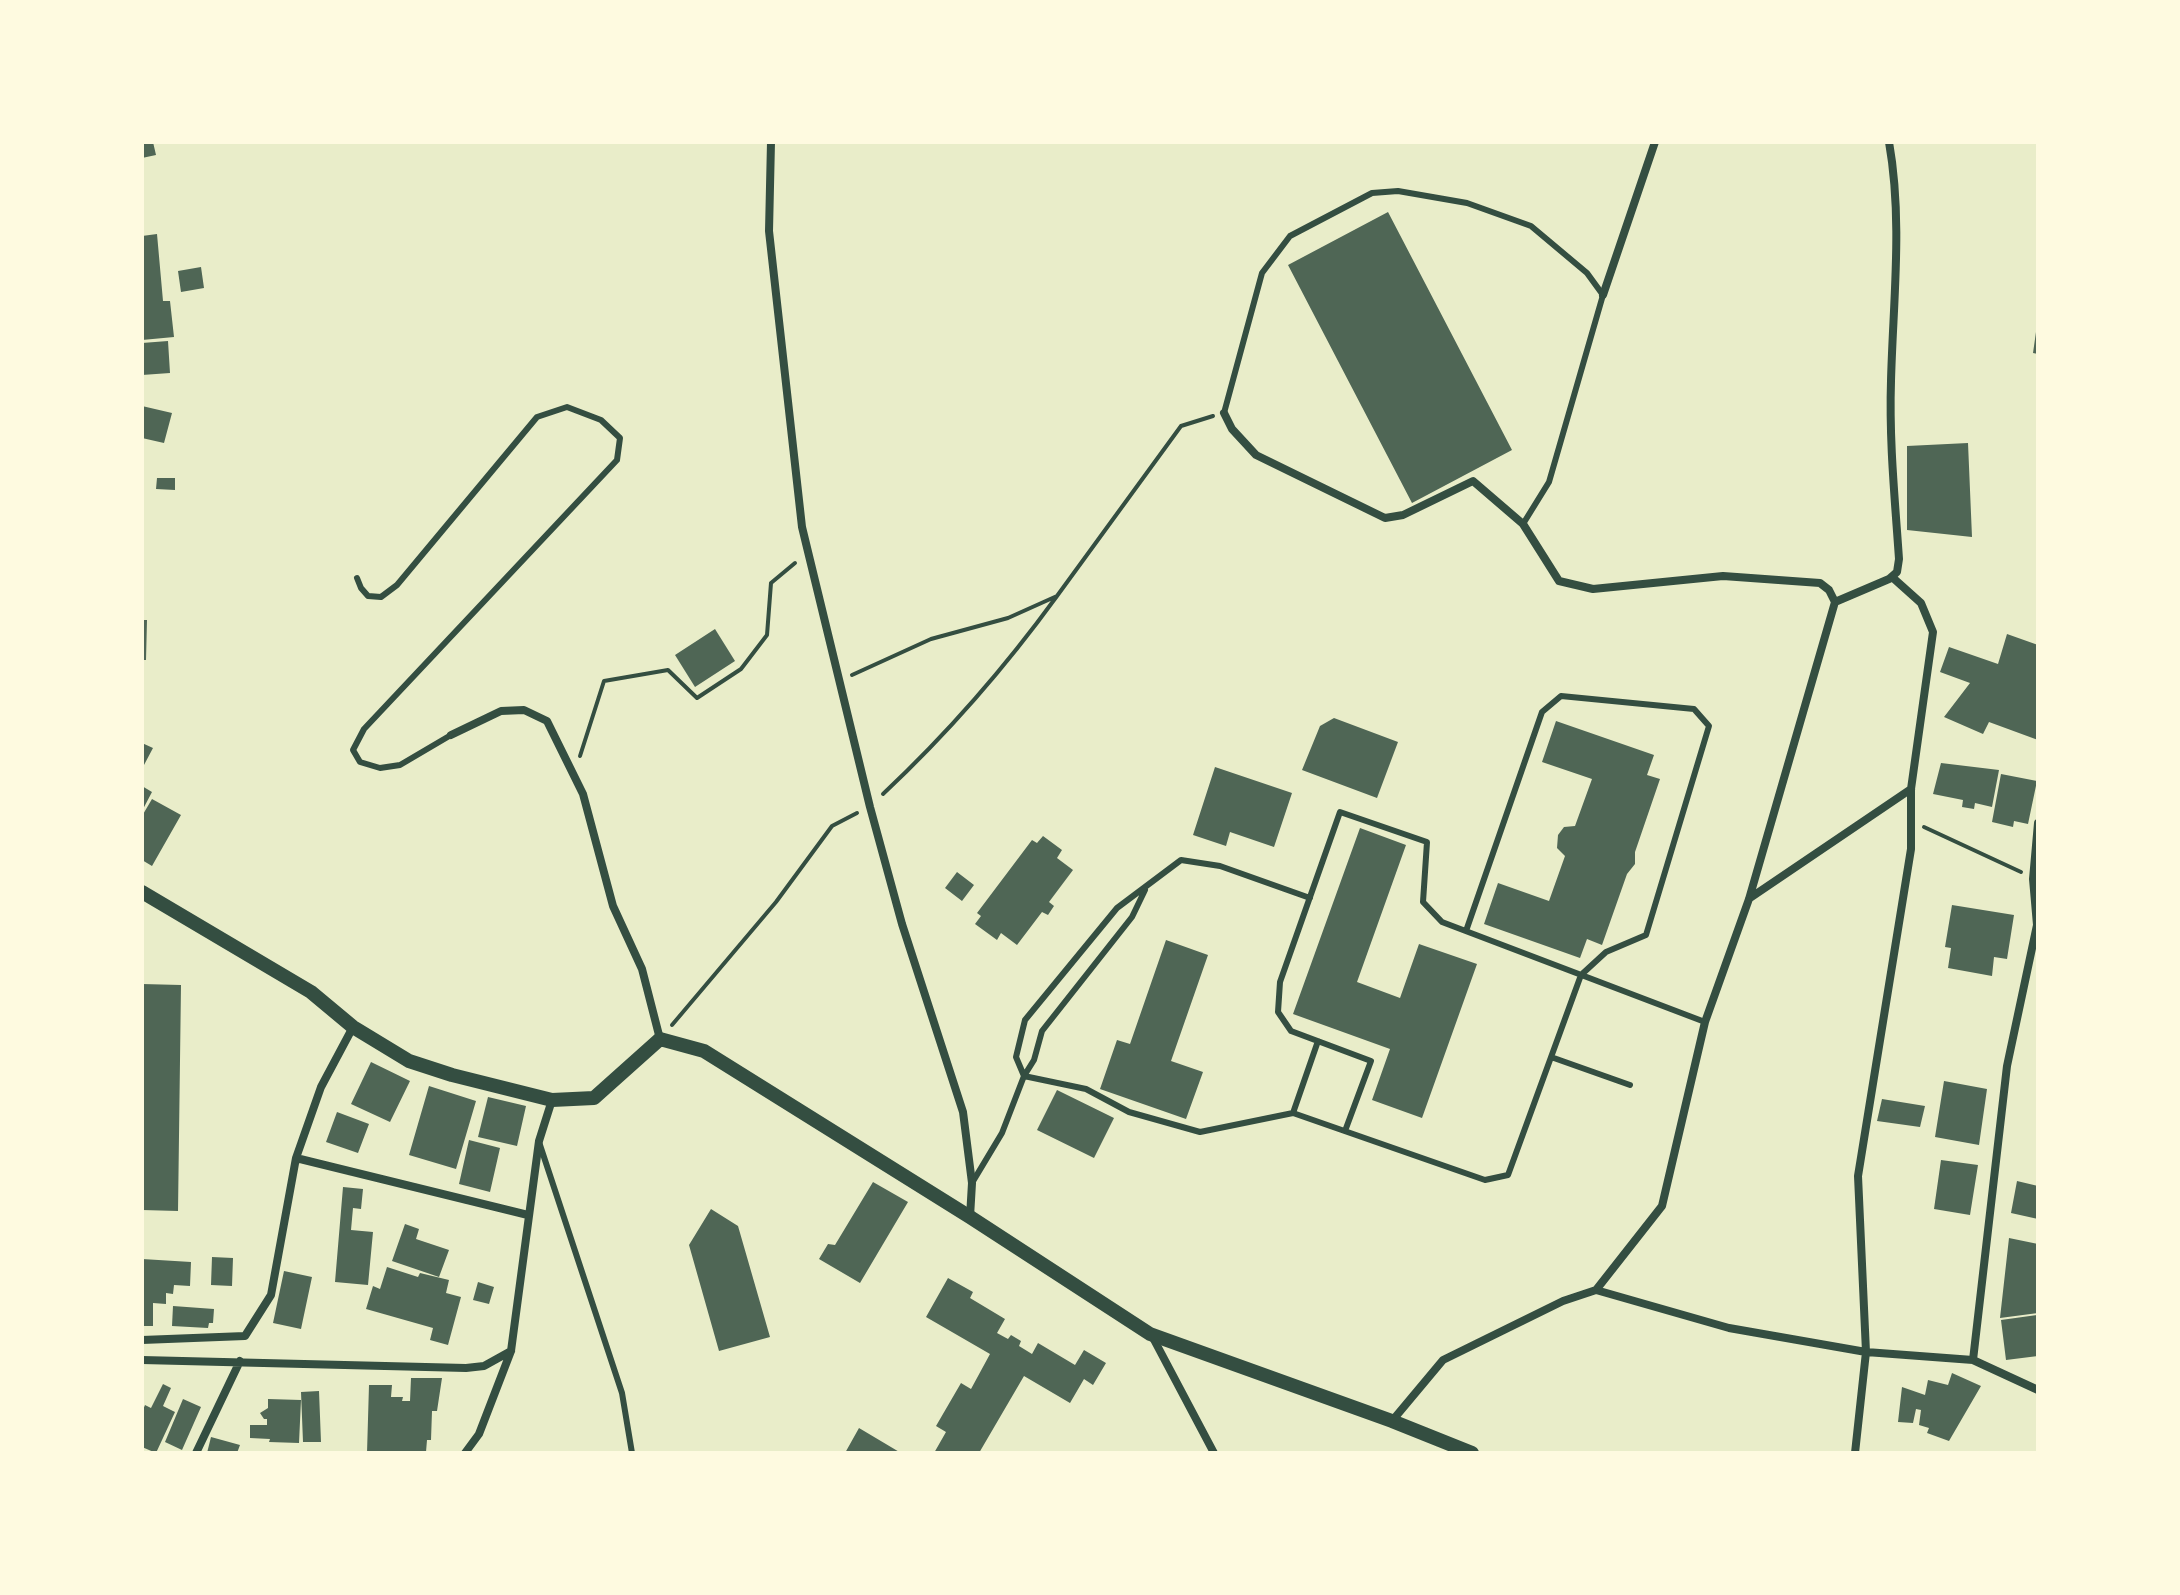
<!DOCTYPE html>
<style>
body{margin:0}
#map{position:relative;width:2180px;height:1595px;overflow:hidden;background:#e9edc9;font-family:Quicksand,sans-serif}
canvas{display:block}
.frame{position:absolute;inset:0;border:144px solid #fefae0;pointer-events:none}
</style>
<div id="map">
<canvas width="2180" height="1595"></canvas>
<div class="frame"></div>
</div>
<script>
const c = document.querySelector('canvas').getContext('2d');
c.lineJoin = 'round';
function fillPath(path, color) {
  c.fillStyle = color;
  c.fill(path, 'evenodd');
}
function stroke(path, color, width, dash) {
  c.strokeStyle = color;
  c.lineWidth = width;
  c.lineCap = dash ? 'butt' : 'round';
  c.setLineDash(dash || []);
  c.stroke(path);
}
fillPath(new Path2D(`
 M142 142H153L156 155 142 158Z
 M1388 212 1512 450 1412 503 1288 265Z
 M157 234 163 301H170L174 337 142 340V236Z
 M201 267 204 288 181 292 178 271Z
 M2036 332 2038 333V354L2033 353Z
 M168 341 170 373 142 375V343Z
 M142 406 172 413 164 443 142 438Z
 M1968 443 1972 537 1907 530V446Z
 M157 478H175V490L156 489Z
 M142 620H147L146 660H142Z
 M715 629 735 661 695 687 675 655Z
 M2007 634 2038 645V740L1989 722 1983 734 1944 717 1970 683 1940 672 1949 647 1998 664Z
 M1334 718 1398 742 1377 798 1302 770 1320 726Z
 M1556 721 1654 755 1647 775 1660 779 1635 852V864L1627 874 1602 945 1587 939 1580 958 1484 924 1498 883 1549 901 1565 856 1557 848 1558 835 1564 827 1575 826 1592 779 1542 762Z
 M142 743 153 748 144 765 142 764Z
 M1941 763 1999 770 1992 807 1975 803 1974 809 1962 807 1963 800 1933 794Z
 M1215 767 1292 793 1274 847 1230 832 1226 846 1193 835Z
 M2001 774 2037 781 2028 824 2014 821 2013 827 1992 822Z
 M142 786 152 792 142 811Z
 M152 799 181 815 152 866 142 860V816Z
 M1360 828 1406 845 1357 982 1400 998 1419 944 1477 964 1422 1118 1372 1100 1390 1049 1293 1014Z
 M1043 836 1062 850 1057 858 1073 870 1049 902 1054 906 1048 915 1042 912 1017 945 1001 933 997 940 975 924 981 916 977 913 1032 840 1037 843Z
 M957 872 974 885 962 901 945 888Z
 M1952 905 2014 915 2007 959 1994 957 1992 976 1948 968 1951 948 1945 947Z
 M1166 940 1208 955 1171 1061 1203 1072 1186 1119 1100 1089 1117 1040 1130 1044Z
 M142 984 181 985 178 1211 142 1210Z
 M371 1062 410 1081 390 1122 351 1104Z
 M1944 1081 1987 1089 1979 1145 1935 1137Z
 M429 1086 476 1101 456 1169 409 1155Z
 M1057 1090 1114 1118 1094 1158 1037 1130Z
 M488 1097 526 1106 517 1146 478 1137Z
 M1882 1099 1925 1106 1920 1127 1877 1121Z
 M337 1112 369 1124 358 1153 326 1142Z
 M469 1140 500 1148 490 1192 459 1184Z
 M1941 1160 1978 1165 1970 1215 1934 1209Z
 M2017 1181 2038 1186V1219L2011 1213Z
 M873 1182 908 1202 860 1283 819 1259 828 1244 835 1245Z
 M343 1187 363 1189 361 1209 353 1208 351 1230 373 1232 368 1285 335 1282Z
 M711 1209 738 1226 770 1337 719 1351 689 1245Z
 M405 1224 419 1229 416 1239 449 1250 439 1277 392 1261Z
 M2009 1238 2038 1244V1313L2000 1318Z
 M212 1257 233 1258 232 1286 211 1285Z
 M142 1259 191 1262 190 1286 174 1285 173 1294 166 1293V1304L153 1303V1326H142Z
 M387 1267 418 1277 420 1273 449 1280 446 1293 461 1297 448 1345 430 1340 433 1328 366 1309 373 1286 380 1289Z
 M284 1271 312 1277 301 1329 273 1323Z
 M948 1278 973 1292 970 1298 1005 1319 997 1333 1008 1339 1011 1335 1021 1341 1019 1346 1032 1354 1038 1343 1075 1365 1084 1350 1106 1363 1093 1385 1084 1379 1070 1403 1024 1376 979 1453H934L946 1432 936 1426 961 1383 971 1389 990 1354 926 1317Z
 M478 1282 494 1287 489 1304 473 1300Z
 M173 1306 214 1309 213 1323H209L208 1328 172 1326Z
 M2037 1315 2038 1356 2006 1360 2001 1320Z
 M1952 1373 1981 1386 1949 1441 1927 1433 1929 1428 1919 1425 1921 1410 1916 1409 1913 1423 1898 1422 1902 1387 1925 1395 1928 1380 1948 1385Z
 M411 1378H442L437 1411H432L431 1440H427L426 1452 367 1453 369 1385H392L391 1397H403L402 1401H410Z
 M163 1384 171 1388 163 1406 175 1412 156 1453 142 1447V1412L145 1405 151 1408Z
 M319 1391 321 1442H303L301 1392Z
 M183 1399 201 1407 182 1450 165 1442Z
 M268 1399 301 1400 299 1443 269 1442 270 1439 250 1438V1425H267V1419H264L260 1413 268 1408Z
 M859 1428 901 1453H845Z
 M211 1437 240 1445 237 1453H207Z`), '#4f6655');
stroke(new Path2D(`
 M852 675 931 639 1008 618 1057 596 1181 426 1213 416
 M580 756 604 681 668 670 697 698 741 669 767 635 771 583 795 563
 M883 794C949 732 1004 669 1057 596
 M1924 827 2021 872
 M672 1025 776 902 832 826 857 813`), '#344e41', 4);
stroke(new Path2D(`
 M1224 413 1262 273 1290 236 1372 193 1398 191 1467 203 1531 226 1587 273 1603 295 1549 482 1523 524
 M357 578 361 588 368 596 381 597 397 585 537 417 567 407 601 420 620 438 617 460 364 729 353 750 360 762 380 768 400 765 451 735
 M1551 1057 1630 1085
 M1024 1076 1016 1057 1025 1020 1117 908 1181 860 1220 866 1310 898
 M1024 1076 1034 1060 1042 1031 1132 917 1145 890
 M1293 1113 1318 1041
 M1345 1131 1371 1061 1291 1031 1278 1012 1280 982 1340 812 1427 842 1423 902 1442 922 1705 1022
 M540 1145 622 1393 632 1453
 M972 1183 1002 1133 1024 1076 1086 1089 1129 1112 1200 1132 1293 1113 1485 1180 1508 1175 1581 975 1606 952 1646 935 1709 726 1694 709 1561 696 1542 712 1466 931`), '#344e41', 6);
stroke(new Path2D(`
 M771 142 769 231 802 527 870 807 902 924 963 1112 972 1183 970 1217
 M1603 295 1655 142
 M1224 413 1232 429 1256 455 1385 518 1403 515 1473 481 1523 524 1559 581 1593 589 1723 576 1820 583 1829 590 1835 602 1749 899 1705 1022 1662 1206 1596 1290 1563 1301 1443 1360 1392 1421
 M1835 602 1889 579 1897 572 1899 559C1895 500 1889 441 1891 381 1893 302 1903 221 1889 142
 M451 735 501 711 524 710 547 721 583 794 613 906 642 969 660 1039
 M1750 898 1911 789
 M296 1158 528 1215
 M1596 1290 1729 1328 1866 1352 1973 1360 2038 1390
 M1151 1334 1214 1453
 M142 1340 245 1336 271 1295 296 1158 321 1087 353 1027
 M142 1360 466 1368 484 1366 511 1351
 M1973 1360 2007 1066 2037 925 2033 879 2038 823
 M196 1453 240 1361
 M465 1453 479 1434 511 1351 539 1141 552 1100
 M1855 1453 1866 1352 1858 1176 1911 849V789L1933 632 1921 603 1892 577`), '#344e41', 8);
stroke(new Path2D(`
 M142 892 311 992 353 1027 409 1061 452 1075 552 1100 594 1098 660 1039 704 1051 970 1217 1150 1334 1392 1421 1472 1453`), '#344e41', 14);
</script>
